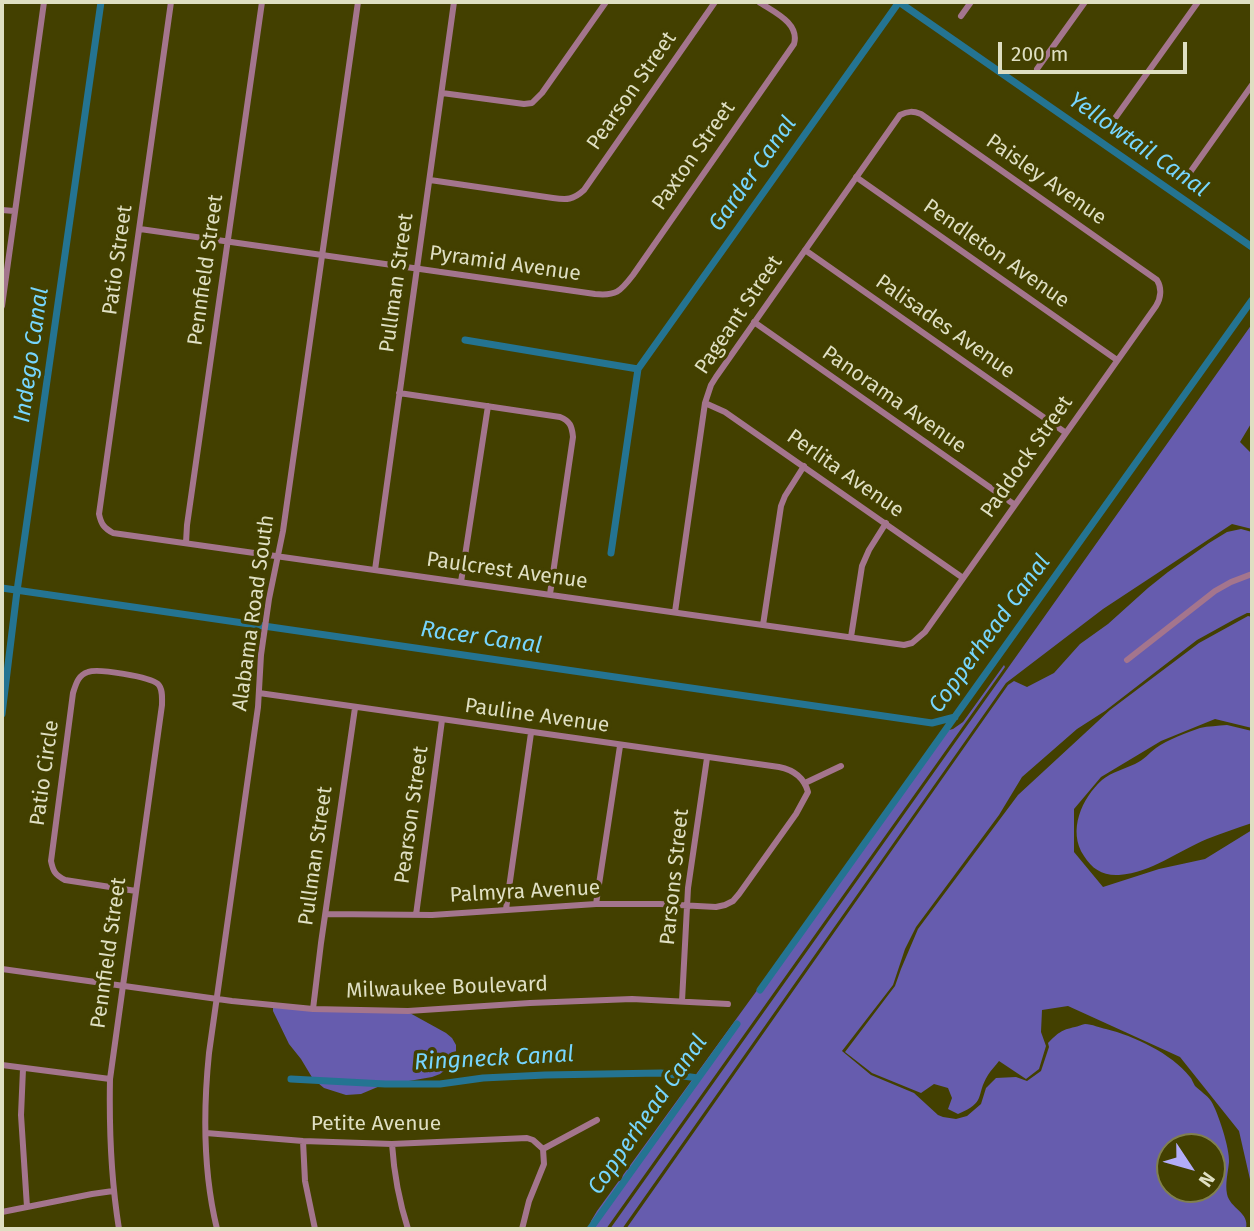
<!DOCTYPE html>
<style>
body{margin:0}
#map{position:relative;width:1254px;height:1231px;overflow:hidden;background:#434000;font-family:"Fira Sans",sans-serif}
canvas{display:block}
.frame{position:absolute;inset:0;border:4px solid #dfdfc2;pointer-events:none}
.north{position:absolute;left:1156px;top:1133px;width:70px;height:70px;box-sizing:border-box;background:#434000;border:2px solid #81804e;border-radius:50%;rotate:126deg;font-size:19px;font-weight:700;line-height:28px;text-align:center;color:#dfdfc2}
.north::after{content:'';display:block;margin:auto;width:24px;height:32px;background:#b3adf9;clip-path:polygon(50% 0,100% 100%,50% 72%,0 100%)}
.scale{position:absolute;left:998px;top:42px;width:189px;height:32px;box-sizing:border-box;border:4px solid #dfdfc2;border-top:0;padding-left:9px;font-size:21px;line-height:24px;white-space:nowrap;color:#dfdfc2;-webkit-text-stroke:5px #434000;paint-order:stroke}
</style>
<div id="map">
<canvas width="1254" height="1231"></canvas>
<div class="frame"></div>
<div class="north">N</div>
<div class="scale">200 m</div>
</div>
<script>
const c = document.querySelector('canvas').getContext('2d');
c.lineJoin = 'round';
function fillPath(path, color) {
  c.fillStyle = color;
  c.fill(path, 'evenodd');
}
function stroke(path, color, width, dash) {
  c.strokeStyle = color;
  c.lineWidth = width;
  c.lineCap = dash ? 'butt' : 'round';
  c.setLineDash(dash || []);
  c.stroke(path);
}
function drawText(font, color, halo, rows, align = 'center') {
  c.font = font + ' "Fira Sans",sans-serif';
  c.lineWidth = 7;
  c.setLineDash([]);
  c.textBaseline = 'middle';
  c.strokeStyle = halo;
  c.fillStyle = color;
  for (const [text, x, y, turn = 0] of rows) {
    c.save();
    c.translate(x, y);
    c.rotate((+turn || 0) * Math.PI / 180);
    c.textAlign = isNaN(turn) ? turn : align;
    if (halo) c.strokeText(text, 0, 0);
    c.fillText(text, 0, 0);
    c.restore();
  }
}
fillPath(new Path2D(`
 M1252 324V422L1240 442 1252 454V529L1232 524 1103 609 1006 683 622 1229H610Z
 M1241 529 1252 532V613H1247L1235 619 1197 640 1105 711 1077 729 1022 777 999 815 916 927 905 949 893 985 842 1051 871 1075 914 1093 938 1115 943 1117 956 1119 967 1116 981 1104 986 1088 996 1078 1016 1077 1027 1081 1041 1071 1049 1047 1048 1043C1058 1033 1061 1030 1075 1027 1077 1027 1083 1024 1085 1024 1092 1024 1100 1028 1106 1029 1134 1036 1171 1053 1190 1077 1192 1079 1193 1083 1195 1086 1200 1091 1207 1095 1211 1101 1218 1112 1230 1149 1229 1162 1228 1173 1225 1183 1227 1194 1230 1209 1250 1212 1246 1229H626L1008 685 1014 681 1027 687 1054 673 1080 644 1108 624 1148 588 1168 572 1209 543 1227 532ZM1170 1147H1212V1189H1170Z
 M1248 616 1252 617V728L1215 719 1161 741 1101 777 1074 809V852L1103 887 1159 869 1205 859 1252 830V1188L1239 1131 1180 1057 1068 1006 1042 1010 1041 1032 1046 1046 1039 1069 1026 1079 999 1061C996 1065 991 1070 988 1075 975 1096 987 1102 958 1114L948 1109 952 1098 948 1088 934 1084 921 1093 872 1073 845 1052 895 986 901 969 918 929 1018 795 1110 710 1199 643Z
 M1004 665 1005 667 606 1229H589L591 1221 597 1211 945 731 953 729 963 722Z
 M1227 725 1252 731V823C1237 828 1222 833 1207 839 1176 852 1153 872 1119 875 1103 876 1092 869 1084 856 1067 831 1082 798 1102 780 1112 772 1124 769 1135 764 1144 760 1149 753 1156 748 1167 740 1188 732 1200 728 1208 726 1218 726 1227 725Z
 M273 1006 408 1012 446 1033 452 1038 456 1045V1051L445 1070 440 1074 432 1077 380 1086 361 1094 346 1095 324 1088 313 1079 301 1059 289 1044 273 1011Z`), '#665cae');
stroke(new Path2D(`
 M465 340 638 369
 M611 553 638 369 899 2 1252 247
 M2 588 932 723 955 717
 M2 714 17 591 101 2
 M760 990 1252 300
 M291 1079 385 1084H440L483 1078 545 1075 661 1073 698 1078
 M590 1229 737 1024`), '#247492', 7);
stroke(new Path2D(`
 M171 2 99 514C101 524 104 528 113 533L904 645 912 643 925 632 1156 306C1161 298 1162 288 1157 280L921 114C913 111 908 111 900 115L716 377 711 385 705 403 675 612
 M961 16 971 2
 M1037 69 1085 2
 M442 93 524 104 532 103 542 93 606 2
 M1113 121 1198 2
 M856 177 1117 360
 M1186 178 1252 85
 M430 180 553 198C567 200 573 200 584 190L715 2
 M2 210 14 211
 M140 229 595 294C616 296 620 292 633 275L794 44C800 23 774 12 759 2
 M805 250 1066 433
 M2 306 44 2
 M754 322 1015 505
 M399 393 560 417C570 421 572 426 573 437L550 594
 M705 403 725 412 963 578
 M186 543 187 525 262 2
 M375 570 454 2
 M461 582 488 406
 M763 625 781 506 785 496 804 466
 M851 637 862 566 869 550 886 523
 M1127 660 1215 591 1231 582 1252 574
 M259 693 779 767C794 770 804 777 808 792L796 814 739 894 733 901 725 905 716 907 660 904H596L432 915 326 914
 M805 783 841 766
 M596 904 620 746
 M506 909 531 733
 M416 915 442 720
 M2 969 232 1001 313 1009 408 1011 530 1003 632 999 728 1004
 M682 1001 688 888 707 758
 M313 1009 321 943 355 708
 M2 1065 110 1079
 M23 1069 21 1115 27 1207
 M206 1133 303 1141 392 1144 527 1138 533 1140 543 1149
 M303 1141 305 1181 315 1229
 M392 1144C394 1174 399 1201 408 1229
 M543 1149 597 1120
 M2 1212 92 1194 113 1191
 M119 1229C111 1179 109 1130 110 1079L162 705C162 698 163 689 158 684 150 677 98 668 88 672 78 675 76 684 73 693L51 861C53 871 55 875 65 880L136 891
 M217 1229C203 1172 203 1112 209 1053L258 707 261 655 269 599 283 531 358 2
 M522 1229 529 1201 544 1164 543 1149`), '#a4758d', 6);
drawText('21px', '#dfdfc2', '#434000', [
 ["Pearson Street",632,91,-55],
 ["Paxton Street",694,156,-55],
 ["Paisley Avenue",1046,180,35],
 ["Pendleton Avenue",996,254,35],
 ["Patio Street",118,260,-82],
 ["Pyramid Avenue",505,264,8],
 ["Pennfield Street",206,270,-82],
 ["Pullman Street",397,283,-82],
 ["Pageant Street",739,315,-56],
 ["Palisades Avenue",945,327,35],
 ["Panorama Avenue",894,400,35],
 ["Paddock Street",1027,457,-55],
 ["Perlita Avenue",845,474,35],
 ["Paulcrest Avenue",507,571,8],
 ["Alabama Road South",254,613,-82],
 ["Pauline Avenue",537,716,8],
 ["Patio Circle",45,773,-82],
 ["Pearson Street",412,815,-82],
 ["Pullman Street",316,856,-82],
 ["Parsons Street",675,877,-84],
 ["Palmyra Avenue",525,892,-3],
 ["Pennfield Street",109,953,-82],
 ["Milwaukee Boulevard",447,988,-2],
 ["Petite Avenue",376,1124]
]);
drawText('italic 23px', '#76d5fd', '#434000', [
 ["Yellowtail Canal",1138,145,35],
 ["Garder Canal",753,174,-55],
 ["Indego Canal",32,355,-82],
 ["Copperhead Canal",990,634,-54],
 ["Racer Canal",481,638,8],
 ["Ringneck Canal",494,1059,-3],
 ["Copperhead Canal",648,1115,-55]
]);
</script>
